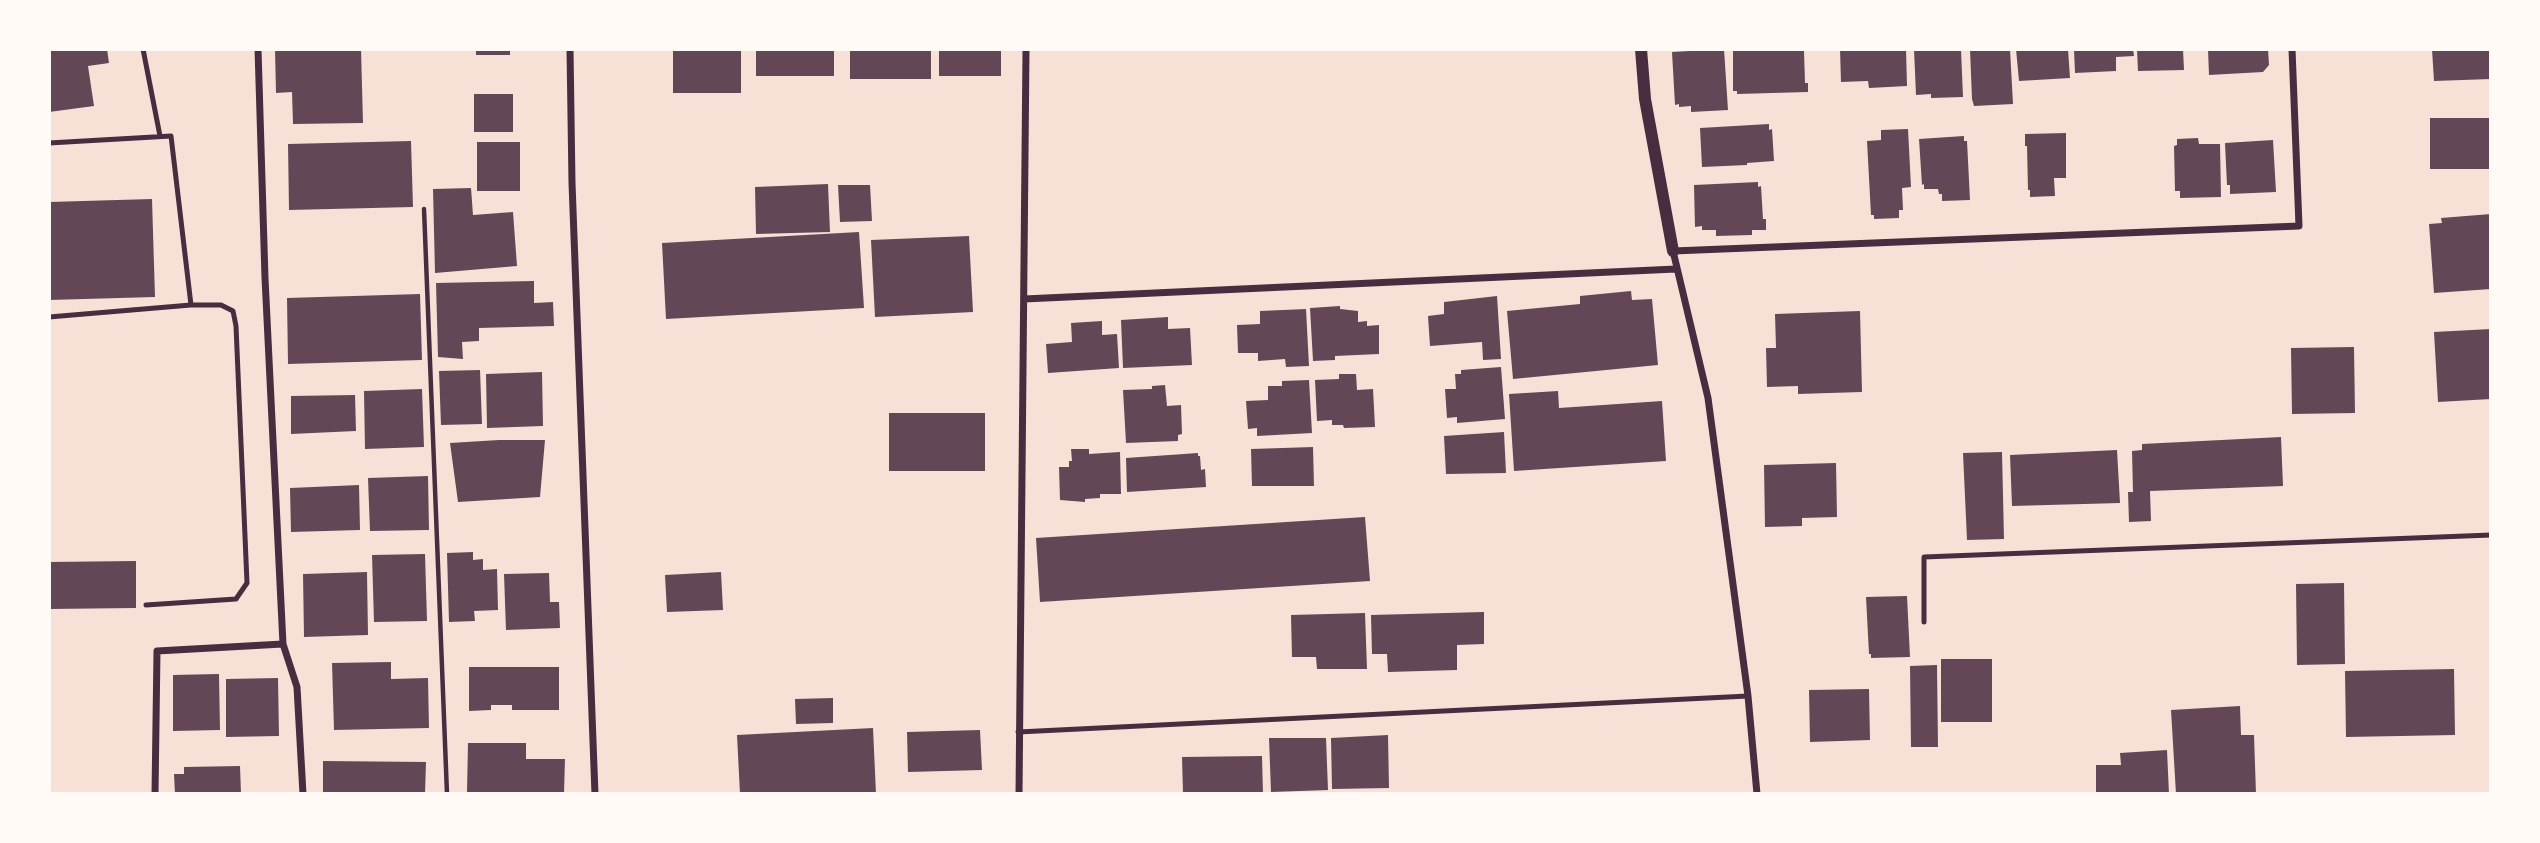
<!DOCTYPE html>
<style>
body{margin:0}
#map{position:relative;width:2540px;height:843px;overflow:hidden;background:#f7e1d7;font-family:Rubik,sans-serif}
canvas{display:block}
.frame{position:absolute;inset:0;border:51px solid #fffaf5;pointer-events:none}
</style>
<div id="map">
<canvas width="2540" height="843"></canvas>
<div class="frame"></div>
</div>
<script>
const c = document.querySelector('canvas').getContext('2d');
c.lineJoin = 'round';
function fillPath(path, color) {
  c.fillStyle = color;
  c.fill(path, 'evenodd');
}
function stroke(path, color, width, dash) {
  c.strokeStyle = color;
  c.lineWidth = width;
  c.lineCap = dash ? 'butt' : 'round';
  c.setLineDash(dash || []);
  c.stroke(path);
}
fillPath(new Path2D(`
 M49 49H107L109 63 88 66 94 106 49 112Z
 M275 49H361L363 123 293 124 292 92 276 93Z
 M476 49H510V55H476Z
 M673 49H741V93H673Z
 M756 49H834V76H756Z
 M850 49H931V79H850Z
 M939 49H1001V76H939Z
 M1724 49 1728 110 1691 112V106L1679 107V104L1675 105 1672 52Z
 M1733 49H1801L1804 51 1805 83H1808V92L1737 94V91H1733Z
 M1840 49H1906L1907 86 1869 88 1868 81 1841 82Z
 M1914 49H1961L1963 97 1931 98V94L1916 95Z
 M1970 49H2010L2013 104 1974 106 1972 99Z
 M2016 49H2068L2070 78 2019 81Z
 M2074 49H2133L2134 56 2116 57V71L2075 73Z
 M2137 49H2183L2184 70 2138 71Z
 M2208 49H2268L2269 65 2263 72 2209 75Z
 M2432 49H2491V79L2434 81Z
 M474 94H513V132H474Z
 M2430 118H2491V169H2430Z
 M1769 124V130L1772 129 1774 161 1747 163V165L1702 167 1700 128Z
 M1908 129 1911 187 1902 188 1903 210H1899V218L1874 219V215H1871L1867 141 1881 140V130Z
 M2066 133V178H2054L2055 196 2030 197V190H2028L2027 146H2025V134Z
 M1964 136V141H1967L1970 200 1942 201V194H1939L1938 189H1924V184L1922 185 1919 139Z
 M2198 138 2199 144H2220L2221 197 2180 198V191H2175L2174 146 2177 145V139Z
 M2273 140 2276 192 2230 194V185H2227L2225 143Z
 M411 141 413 207 289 210 288 144Z
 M477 142H520V191H477Z
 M1758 182V187L1761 186 1763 219H1766V230H1752V235L1716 236V230H1702V226L1695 227 1694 185Z
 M828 184 830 232 756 234 755 187Z
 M838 185H870L872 221 840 222Z
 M471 188 473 215 513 212 517 266 435 273 433 189Z
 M152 199 155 297 49 300V202Z
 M2491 214V289L2434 293 2429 224 2442 223 2441 218Z
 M859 232 864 308 666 319 662 243Z
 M969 236 973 312 875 317 871 240Z
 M534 281V303L553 302 554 326 479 328V341L462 342 463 359 438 357 436 283Z
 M1631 291 1632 300 1652 299 1658 365 1513 379 1507 311 1580 304V296Z
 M420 294 422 360 288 364 287 298Z
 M1497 296 1501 359 1483 360 1482 342 1430 346 1428 316 1444 314V302Z
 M1340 306V309L1358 311V322L1367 321V326L1379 325V354L1335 356V360L1313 361 1310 308Z
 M1306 309 1309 366 1286 367 1285 359 1258 361V353H1238L1237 325 1260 324V311Z
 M1860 311 1862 392 1798 394V386L1767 387 1766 348H1776L1775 314Z
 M1168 317V329L1190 328 1192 365 1123 368 1121 320Z
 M1102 321V335L1117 334 1119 368 1048 373 1046 344 1072 342 1071 323Z
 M2491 329V399L2438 402 2434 332Z
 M2354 347 2355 413 2292 414 2291 348Z
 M1501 367 1505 419 1457 423V417L1447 418 1445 389H1456L1455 374H1461V370Z
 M480 370 482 424 441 425 439 371Z
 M542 372 543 426 487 428 486 374Z
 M1339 374H1356L1357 390 1373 389 1375 427 1344 428 1343 425H1332V420L1317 421 1315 380 1339 379Z
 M1309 380 1312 433 1257 436V428L1248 429 1246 401 1268 400V386H1282V381Z
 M1165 385 1167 406 1181 405 1182 434 1178 435V441L1126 443 1123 390 1152 389V386Z
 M422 389 424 447 365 449 364 391Z
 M1558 391 1559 408 1662 401 1666 461 1514 471 1509 394Z
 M355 395 356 431 291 434V396Z
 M889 413H985V471H889Z
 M1504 432 1506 473 1446 474 1444 436Z
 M2281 437 2283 486 2150 491 2151 521 2129 522 2128 492H2133L2132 451 2142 450V444Z
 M499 440H545L540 497 458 502 450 443Z
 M1313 447 1314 486H1252L1251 449Z
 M1071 449H1089V454L1120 452 1121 494H1100V498L1085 499V502L1060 500 1059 467H1069V461H1072Z
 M2117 450 2120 503 2012 506 2010 455Z
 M2002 452 2004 539 1967 540 1963 453Z
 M1198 453V456H1200L1201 470 1205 469 1206 487 1127 492 1126 458Z
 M1836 463 1837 517 1802 518V526L1765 527 1764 465Z
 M428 476 429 530 370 531 368 478Z
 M359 485 360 530 291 532 290 488Z
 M1365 517 1370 581 1040 602 1036 538Z
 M473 552V560L483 559V570L497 569 498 610 474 611 475 621 449 622 447 553Z
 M425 554 427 621 374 622 372 555Z
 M136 561V608L49 609V562Z
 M367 572 368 635 304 637 303 574Z
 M721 572 723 610 667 612 665 575Z
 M549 573 550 602H559L560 628 506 630 504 574Z
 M2344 583 2345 664 2297 665 2296 584Z
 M1907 596 1910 657 1871 658V654H1869L1866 597Z
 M1484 612V644L1457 645V670L1388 672 1387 654H1372L1371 615Z
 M1365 613 1367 669H1317L1316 657H1292L1291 615Z
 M1941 659H1992V722H1941Z
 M391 662V679L428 678 429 728 334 730 332 663Z
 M1937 665 1938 747H1911L1910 666Z
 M469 667H559V710H512V705H491V710L469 711Z
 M2454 669 2455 735 2346 737 2345 671Z
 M219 674 220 730 173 731V675Z
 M278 678 279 736 226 737V679Z
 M1869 689 1870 740 1810 742 1809 690Z
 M833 698V723L796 724 795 699Z
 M2240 706 2241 735H2254L2256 794H2176L2171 710Z
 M873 728 876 794H740L737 735Z
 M980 730 982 770 908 772 907 732Z
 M1388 735 1389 788 1332 789 1331 738Z
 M1269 738H1326L1328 790 1271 792Z
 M468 743H526V759H565L564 793 467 792Z
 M2167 750 2169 794H2096V765H2121L2120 753Z
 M1262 756 1263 794H1183L1182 757Z
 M323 761 426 762 425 794H323Z
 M240 766 241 794H175L174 774H184V767Z`), '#644757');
stroke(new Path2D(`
 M424 209 447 794`), '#4a2c40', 4.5);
stroke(new Path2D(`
 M143 49 160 136
 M49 143 171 136 191 305
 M49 317 191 305H221L233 311 236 326 247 583 236 599 146 605
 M1924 622V557L2491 535
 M1018 732 1748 696`), '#4a2c40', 5);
stroke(new Path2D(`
 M258 49 265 278 283 644 297 687 303 794
 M570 49 572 183 595 794
 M1024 299 1676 269
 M155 794 157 651 283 644
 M1019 794 1026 49
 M1757 794 1748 696 1708 398 1673 251 2299 226 2292 49`), '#4a2c40', 7);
stroke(new Path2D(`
 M1641 49 1645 99 1673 251`), '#4a2c40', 12);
</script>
